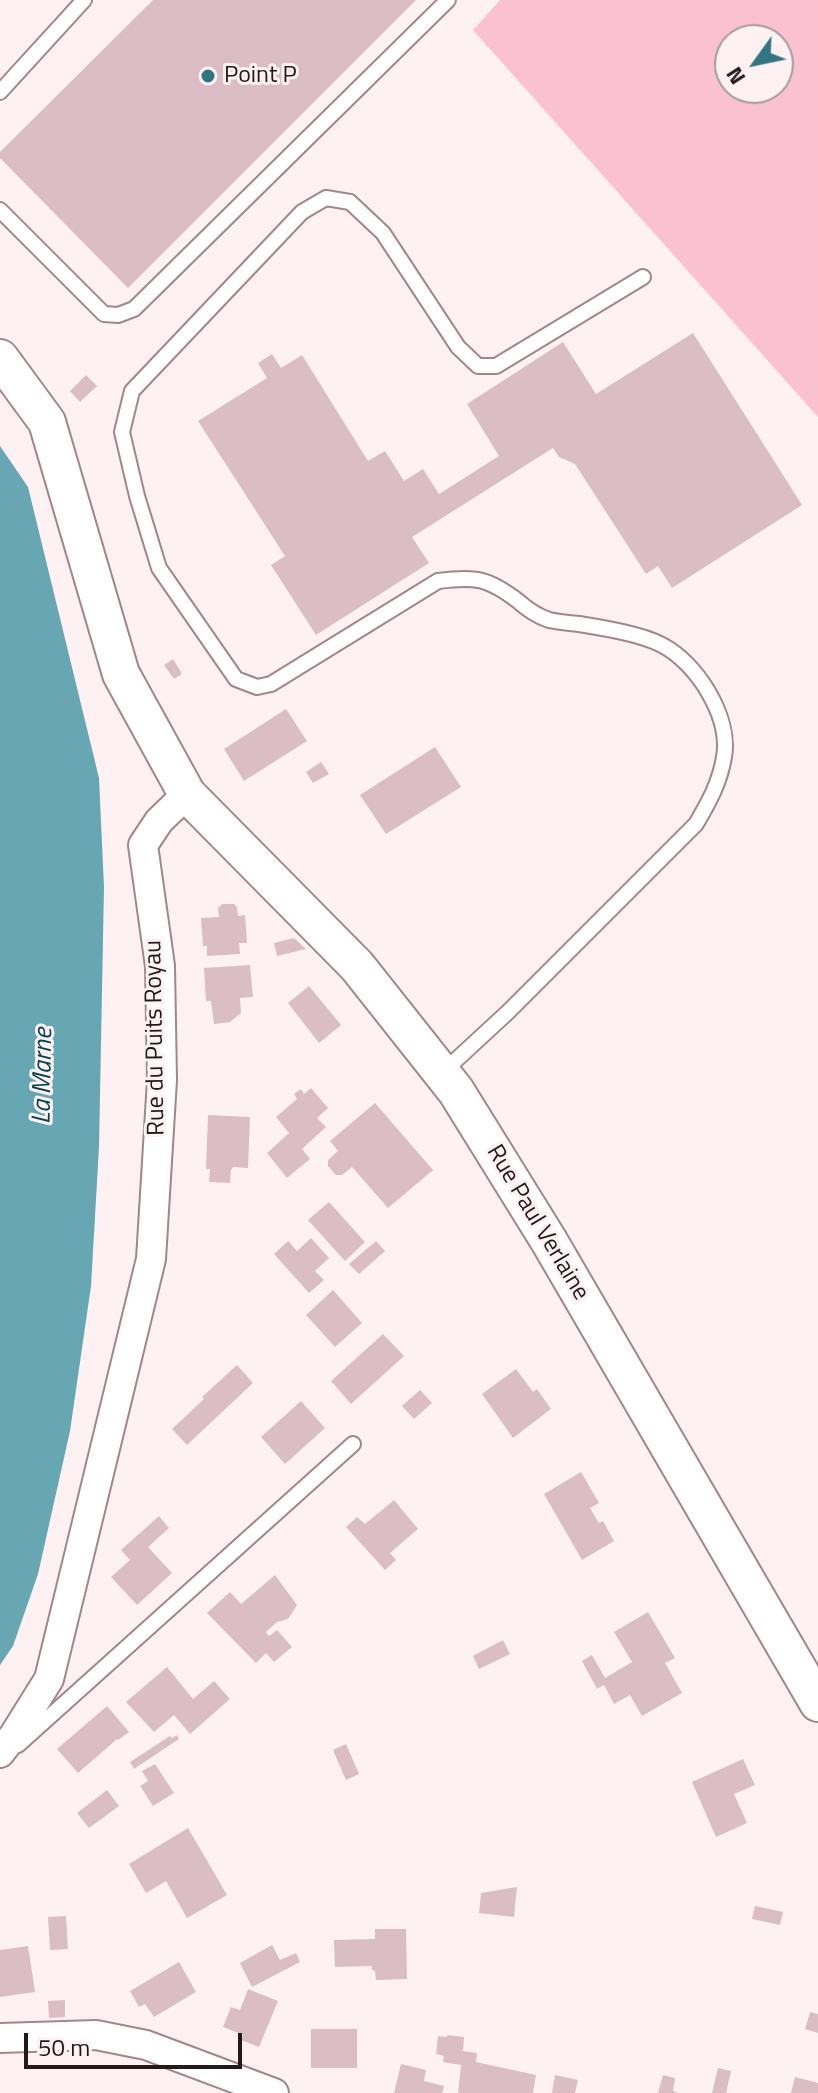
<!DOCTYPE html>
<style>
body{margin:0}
#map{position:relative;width:818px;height:2093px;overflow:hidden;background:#fdf1f4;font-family:"Titillium Web",sans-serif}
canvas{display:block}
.north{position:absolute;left:714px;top:24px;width:80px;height:80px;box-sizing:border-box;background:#fdf1f4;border:2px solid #a69b9e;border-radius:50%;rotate:237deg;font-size:22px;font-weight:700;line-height:32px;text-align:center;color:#23191c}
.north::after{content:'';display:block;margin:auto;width:28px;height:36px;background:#307683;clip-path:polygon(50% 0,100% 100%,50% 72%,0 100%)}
.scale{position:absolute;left:24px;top:2033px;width:218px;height:36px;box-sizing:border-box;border:4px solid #23191c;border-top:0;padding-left:10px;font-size:24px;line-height:28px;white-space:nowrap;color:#23191c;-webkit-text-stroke:6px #fdf1f4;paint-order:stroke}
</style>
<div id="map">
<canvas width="818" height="2093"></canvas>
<div class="north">N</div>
<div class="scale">50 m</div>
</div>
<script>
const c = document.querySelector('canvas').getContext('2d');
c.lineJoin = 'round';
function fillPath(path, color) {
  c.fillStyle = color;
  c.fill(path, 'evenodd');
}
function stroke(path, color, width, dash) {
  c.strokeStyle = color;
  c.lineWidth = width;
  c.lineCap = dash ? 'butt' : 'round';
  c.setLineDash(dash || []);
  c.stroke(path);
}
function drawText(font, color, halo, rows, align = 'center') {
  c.font = font + ' "Titillium Web",sans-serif';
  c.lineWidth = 6;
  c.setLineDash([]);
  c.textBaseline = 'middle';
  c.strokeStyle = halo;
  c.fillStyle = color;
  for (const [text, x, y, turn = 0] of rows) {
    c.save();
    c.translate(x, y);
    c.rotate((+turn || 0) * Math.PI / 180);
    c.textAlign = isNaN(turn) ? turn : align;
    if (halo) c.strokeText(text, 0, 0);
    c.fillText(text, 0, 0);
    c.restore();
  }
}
fillPath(new Path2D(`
 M500 0H818V417L473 30ZM730 40H778V88H730Z`), '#fac2d1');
fillPath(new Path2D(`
 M0 446 28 487 99 778 104 887 99 1147 91 1286 70 1431 38 1574 13 1646 0 1665Z`), '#66a7b3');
fillPath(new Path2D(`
 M153 0H416L128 288 0 158V152Z
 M693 333 802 505 672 588 658 566 646 574 575 464 559 457 553 448 412 537 429 563 316 635 271 565 285 556 198 421 267 378 258 363 272 354 281 368 302 355 368 461 385 451 404 481 423 469 439 494 499 456 467 404 563 342 596 394Z
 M86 375 97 386 80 402 70 391Z
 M173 659 182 674 174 679 164 665Z
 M286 709 307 741 244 781 224 749Z
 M435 747 461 787 386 834 360 795Z
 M321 762 329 774 313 783 306 772Z
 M222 904H234L237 907 238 916 245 915 247 943H239L240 954 207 956V946H203L201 918 219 917 218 908Z
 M294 938 306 949 277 956 274 943Z
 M250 965 253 997 240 998 241 1013 230 1022 214 1024 211 1001H206L204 968Z
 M309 986 341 1025 319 1043 288 1003Z
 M311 1088 328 1108 317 1118 326 1127 302 1149 310 1159 287 1178 267 1153 289 1133 276 1117 297 1099 294 1094 301 1089 304 1094Z
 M375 1103 433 1170 388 1208 352 1167 342 1175H336L328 1166V1160L338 1151 330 1141Z
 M208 1115 250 1117 248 1168 233 1167 231 1170 230 1183 209 1182 210 1169H206Z
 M329 1202 365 1242 345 1261 308 1220Z
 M311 1238 329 1258 315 1271 324 1280 309 1293 274 1254 288 1241 297 1251Z
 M376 1241 385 1251 359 1274 349 1264Z
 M333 1290 362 1323 335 1347 306 1315Z
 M383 1334 404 1356 351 1404 331 1381Z
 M237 1365 253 1383 187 1445 172 1429 204 1399 202 1397Z
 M516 1369 533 1392 537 1389 551 1409 513 1438 482 1394Z
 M420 1390 432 1403 414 1419 402 1406Z
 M301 1401 325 1428 285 1464 261 1437Z
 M581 1472 599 1503 590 1508 599 1523 603 1521 614 1541 582 1560 544 1494Z
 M394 1500 418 1529 390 1553 396 1560 385 1570 346 1527 357 1517 365 1524Z
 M159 1516 169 1528 148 1547 172 1573 137 1605 111 1577 130 1560 121 1550Z
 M275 1575 297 1605 288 1619 277 1622 266 1632 269 1636 277 1630 292 1647 274 1662 266 1653 256 1663 207 1613 230 1592 241 1604Z
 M648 1612 675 1658 665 1663 682 1693 642 1716 630 1695 614 1704 604 1685 597 1689 582 1661 592 1655 605 1678 632 1662 614 1632Z
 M503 1640 510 1654 479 1669 473 1656Z
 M167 1667 193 1699 214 1681 230 1699 190 1734 174 1715 154 1732 126 1702Z
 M107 1706 129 1732 118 1740 117 1739 78 1773 57 1749Z
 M177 1735 179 1739 134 1769 130 1762 170 1736 172 1738Z
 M346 1744 359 1774 346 1780 333 1750Z
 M743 1759 755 1785 734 1794 747 1823 716 1837 692 1782Z
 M155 1764 174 1793 153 1806 140 1786 148 1781 142 1771Z
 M107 1790 119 1806 89 1828 77 1813Z
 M188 1828 227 1895 187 1918 166 1881 146 1893 129 1864Z
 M517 1887 514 1917 479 1913 481 1893Z
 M755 1906 783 1912 780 1925 752 1919Z
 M66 1916 68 1949 50 1950 48 1917Z
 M375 1929H406L407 1979 376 1980 375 1971 372 1970V1966L335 1967 334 1940 375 1939Z
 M272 1945 280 1960 296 1953 300 1962 252 1987 240 1963Z
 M28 1946 35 1992 0 1997V1950Z
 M179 1962 196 1992 154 2017 145 2004 139 2007 130 1991Z
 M248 1989 278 2001 259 2047 241 2040 243 2035 223 2027 231 2007 240 2010Z
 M65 2000V2017L49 2018 48 2001Z
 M810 2012 818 2014V2033L805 2029Z
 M311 2029H357V2068H311Z
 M447 2035 464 2037 463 2051 477 2053 476 2062 536 2075 533 2093H458L461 2065 443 2062 444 2056 436 2054 438 2036 447 2037Z
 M401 2064 426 2070 424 2081 444 2086 442 2093H394Z
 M718 2068 731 2071 726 2093H712Z
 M555 2075 578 2080 575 2093H552Z
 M663 2075 675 2078 673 2091 678 2093H658Z
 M795 2077 818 2083V2093H791Z`), '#dabdc5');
const service = new Path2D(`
 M0 92 84 0
 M0 210 104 314 118 315 134 309 448 0
 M443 1072 508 1012 696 824C709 802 720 782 724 757 731 717 697 663 662 645 641 634 604 628 579 624 569 623 558 622 549 620 537 616 527 609 518 601 488 578 475 576 438 581L271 684 257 687 236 679 159 568 137 496 122 432 132 391 302 212 326 198 350 202 383 233 458 347 478 366H496L643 277
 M18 1745 353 1444`);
const minor = new Path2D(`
 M0 1753 14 1735 49 1679 151 1259 162 1080 160 966 143 845 159 821 187 794
 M0 2038 96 2035 146 2045 274 2093`);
const tertiary = new Path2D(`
 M0 358 47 422 121 674 187 794 357 966 456 1091 549 1241 818 1703`);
stroke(service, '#a1868d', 18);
stroke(minor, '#a1868d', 32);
stroke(tertiary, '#a1868d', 40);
stroke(service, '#fff', 14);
stroke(minor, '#fff', 28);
stroke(tertiary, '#fff', 36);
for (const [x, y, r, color] of [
 [208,76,8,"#307683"]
]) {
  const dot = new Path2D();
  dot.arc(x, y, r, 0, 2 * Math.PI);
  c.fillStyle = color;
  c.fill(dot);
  stroke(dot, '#fdf1f4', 3);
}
drawText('24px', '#23191c', '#fdf1f4', [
 ["Point P",224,76]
], 'left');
drawText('24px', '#23191c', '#fdf1f4', [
 ["Rue du Puits Royau",156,1038,-91],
 ["Rue Paul Verlaine",537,1223,59]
]);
drawText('italic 26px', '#05444d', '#fdf1f4', [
 ["La Marne",44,1076,-89]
]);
</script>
